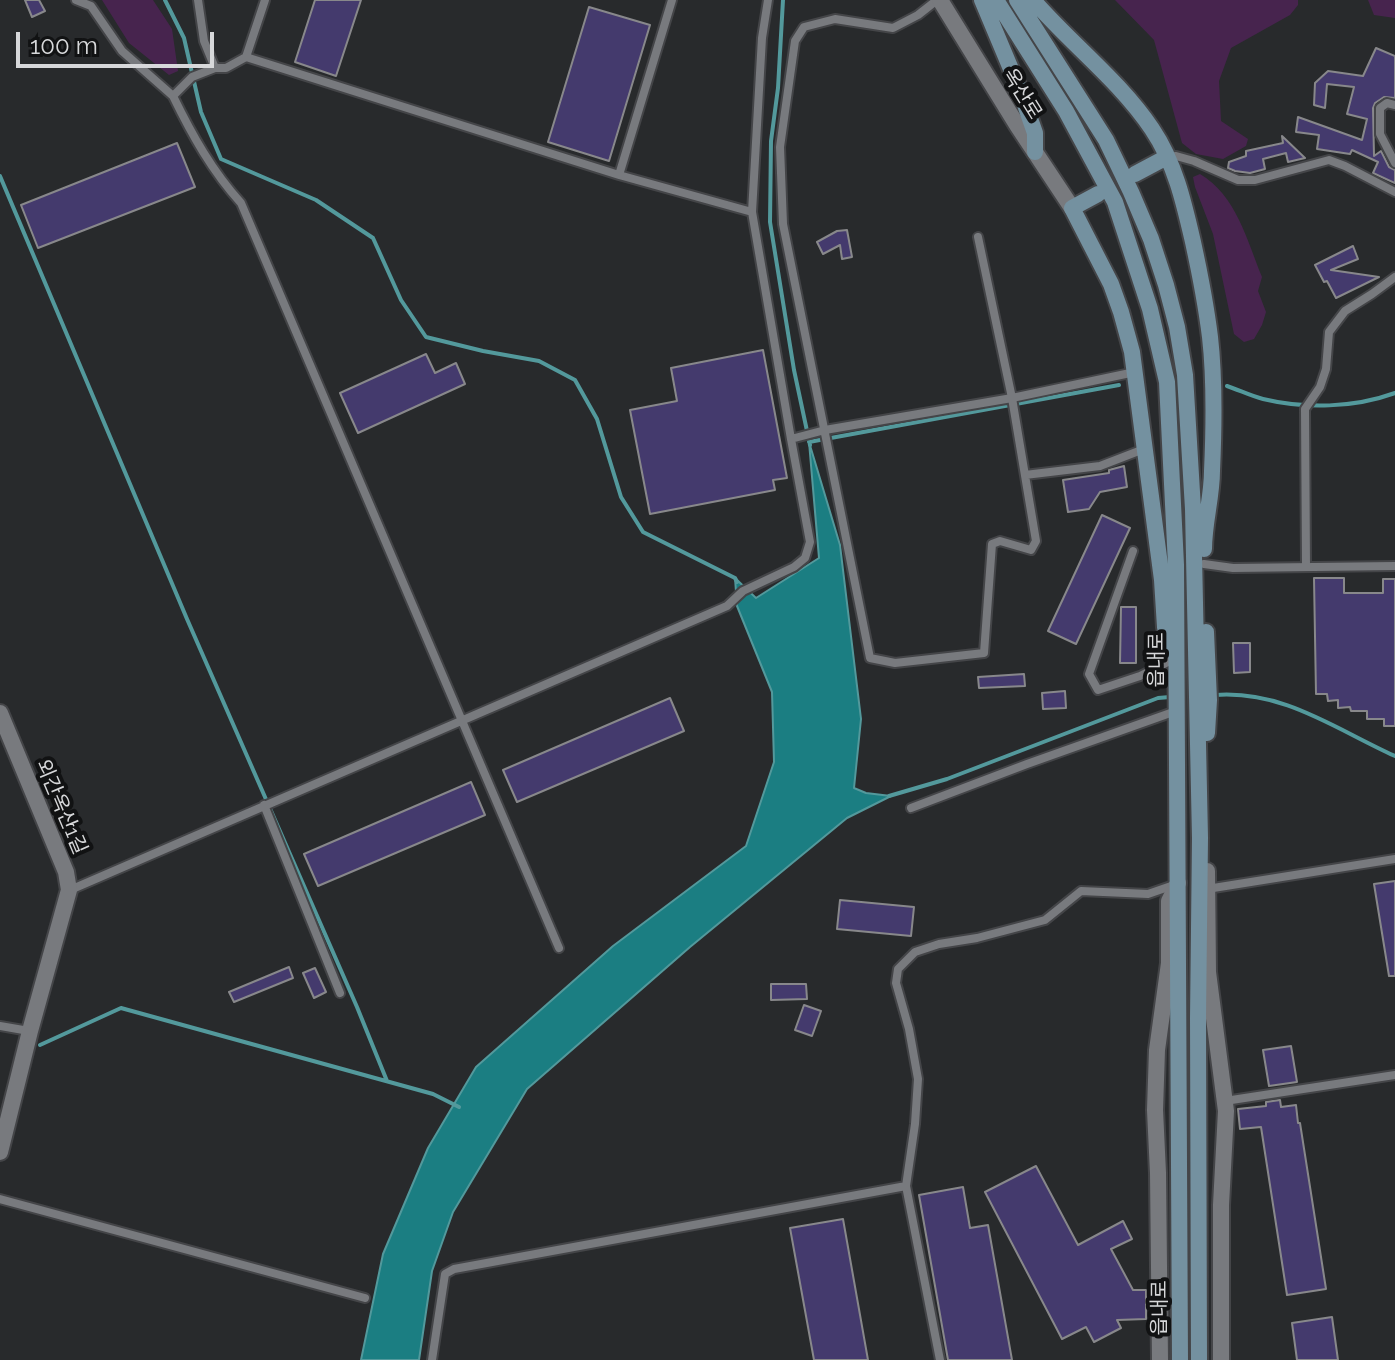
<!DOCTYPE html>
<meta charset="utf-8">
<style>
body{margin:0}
#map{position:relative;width:1395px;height:1360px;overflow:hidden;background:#282a2c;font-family:Raleway,sans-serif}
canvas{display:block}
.scale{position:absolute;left:16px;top:32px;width:198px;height:36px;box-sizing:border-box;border:4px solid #d7d8da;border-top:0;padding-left:10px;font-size:24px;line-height:28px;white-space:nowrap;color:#d7d8da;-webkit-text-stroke:6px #111213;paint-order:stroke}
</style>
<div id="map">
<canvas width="1395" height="1360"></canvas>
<div class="scale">100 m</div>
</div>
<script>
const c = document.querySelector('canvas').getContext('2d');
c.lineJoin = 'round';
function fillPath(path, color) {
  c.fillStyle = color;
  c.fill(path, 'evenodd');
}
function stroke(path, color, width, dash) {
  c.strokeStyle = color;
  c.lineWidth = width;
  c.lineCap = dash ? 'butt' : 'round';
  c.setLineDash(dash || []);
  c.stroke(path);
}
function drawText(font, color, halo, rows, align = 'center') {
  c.font = font + ' Raleway,"Noto Sans KR",sans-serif';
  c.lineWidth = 8;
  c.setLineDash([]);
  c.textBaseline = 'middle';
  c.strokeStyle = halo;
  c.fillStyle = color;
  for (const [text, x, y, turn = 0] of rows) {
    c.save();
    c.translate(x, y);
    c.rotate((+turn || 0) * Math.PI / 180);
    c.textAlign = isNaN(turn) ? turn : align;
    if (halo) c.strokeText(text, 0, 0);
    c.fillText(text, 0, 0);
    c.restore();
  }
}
fillPath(new Path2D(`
 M102 0H153L172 29 178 71 169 75 129 43Z
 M1115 0H1298V5L1290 15 1231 48 1219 81 1221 121 1248 139 1246 146 1223 159 1196 154 1182 143 1154 40Z
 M1368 0H1395V18L1374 15Z
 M1200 174C1236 195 1247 240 1262 277L1258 291 1266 312 1262 325 1254 339 1244 342 1234 334 1213 234 1195 187 1193 177Z`), '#47244e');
const water = new Path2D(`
 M809 442 840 545 861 719 854 788 866 793 891 796 847 818 690 947 527 1089 453 1212 432 1271 419 1360H361L383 1254 428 1148 476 1067 613 946 746 846 774 762 772 692 737 606 735 578 756 598 819 558Z`);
fillPath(water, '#1b7e82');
stroke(water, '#53999c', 2);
stroke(new Path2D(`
 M165 0 184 38 201 112 221 159 316 200 373 238 401 300 426 337 483 351 539 361 575 380 597 419 621 497 643 532 735 578 737 582
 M783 0 778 88 771 141 770 222 794 370 810 445
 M0 176 187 619 357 1007 387 1081
 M1227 386C1239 390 1251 396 1263 399 1305 409 1354 408 1395 393
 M809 442 1119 385
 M1215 695C1284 690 1335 729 1395 756
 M889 796 947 779 1158 698 1170 697
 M40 1045 121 1008 433 1094 459 1107`), '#53999c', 4);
const building = new Path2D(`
 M25 0H39L45 11 32 17Z
 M315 0H361L336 76 295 62Z
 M589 7 650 25 609 161 548 142Z
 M1376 48 1395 56V98L1384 97 1375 103 1373 108 1374 156 1381 151 1389 167 1395 170V183L1373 173 1378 162 1352 150 1350 154 1317 149 1319 135 1296 132 1298 117 1362 140 1367 119 1347 114 1354 87 1327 84 1325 108 1314 105 1315 83 1328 71 1363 76Z
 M1282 136 1305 158 1288 162 1286 153 1263 159 1265 169 1250 173 1235 171 1228 168 1229 162 1246 156V151L1283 143Z
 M177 143 195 187 38 248 21 205Z
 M847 230 852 257 842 259 840 245 823 254 817 242 837 231Z
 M1353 246 1358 259 1331 270 1379 277 1336 298 1327 281 1324 282 1315 265Z
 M763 350 787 478 773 480 775 490 650 514 630 410 677 401 671 368Z
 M426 354 435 373 456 363 465 384 358 433 340 393Z
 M1124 466 1127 487 1100 492 1089 509 1068 512 1063 480 1109 473V470Z
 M1102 515 1130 528 1076 644 1048 631Z
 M1314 578H1344V593H1383V579H1395V726H1384V719H1367V711H1351L1350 707 1338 708V700L1328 701 1327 694H1316Z
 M1121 607H1136V663H1120Z
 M1233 643H1250V672L1234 673Z
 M1024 674 1025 686 979 688 978 677Z
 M1065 691 1066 708 1043 709 1042 693Z
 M670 698 684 731 517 802 503 770Z
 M471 782 485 815 318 886 304 854Z
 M1395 881V976H1389L1374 884Z
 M840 900 914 907 911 936 837 929Z
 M289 967 293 978 234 1002 229 992Z
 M315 968 326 992 314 998 303 973Z
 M771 984H806L807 999 771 1000Z
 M804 1005 821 1011 812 1036 795 1030Z
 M1291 1046 1297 1082 1269 1086 1263 1050Z
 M1280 1100 1281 1107 1296 1105 1298 1123H1300L1326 1289 1287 1295 1261 1127 1240 1129 1238 1109 1266 1106V1102Z
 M1036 1166 1078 1245 1123 1221 1132 1239 1111 1249 1133 1290H1146V1319L1117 1320 1121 1328 1094 1342 1086 1327 1062 1339 985 1192Z
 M963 1187 970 1228 988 1225 1012 1360H948L919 1195Z
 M843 1219 868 1360H814L790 1228Z
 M1332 1317 1338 1360H1297L1292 1323Z`);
fillPath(building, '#443a6d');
stroke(building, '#88888b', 2);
const lane = new Path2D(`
 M76 0 91 6 122 51 173 96
 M198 0 204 41 215 68
 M265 0 246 57 226 68H215L192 77 173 96C192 135 212 171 241 203 346 452 455 699 559 948
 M937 0 918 15 893 28 835 19 804 27 795 41 780 147 783 224 870 658 895 663 984 653 992 544 1000 541 1031 550 1036 541 1012 398 978 237
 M246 57 619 175 752 212
 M1395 105 1387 103 1380 108V134L1395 163
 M1168 157 1176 156 1194 161 1238 180H1255L1329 160 1345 166 1395 192
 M619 175 672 0
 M791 439 825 430 1012 398 1135 372
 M1025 475 1100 466 1144 449
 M1133 551 1089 674 1098 690 1140 676 1176 658
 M1204 564 1233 568 1395 566
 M1306 566 1305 409 1320 387 1326 369 1329 332 1345 311 1372 294 1395 277
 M264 805 340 993
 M911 808 1027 764 1176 711
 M1207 889 1395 859
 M70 890 727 606 743 591 794 567 805 558 810 542 791 439 752 212 762 38 768 0
 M0 1026 29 1031
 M1225 1101 1395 1075
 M0 1199 365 1298
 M432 1360 445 1274 454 1269 906 1186
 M940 1360 906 1186 915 1124 918 1079 909 1029 896 983 898 969 915 952 939 944 977 938 1045 920 1081 891 1148 894 1174 885`);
const street = new Path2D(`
 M940 0 1017 125 1072 208
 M0 713 66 872 69 890 30 1031 0 1152
 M1207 871 1208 972 1226 1111 1221 1205V1360
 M1160 1360 1158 1173 1155 1110 1157 1050 1169 963V901L1178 883`);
const secondary = new Path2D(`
 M982 0 1021 93 1035 133V152
 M996 0 1066 111 1115 202 1150 309 1167 382 1176 565 1180 1360
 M1017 0 1106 140 1131 192 1151 239 1166 285 1177 327 1185 375 1193 509 1200 838 1198 1018 1199 1360
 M1033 0C1071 44 1119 80 1152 129 1175 163 1184 203 1193 242 1200 274 1206 305 1210 337 1215 381 1214 427 1212 471 1212 497 1204 523 1204 549
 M1135 174 1167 157
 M1098 194 1072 208 1111 284 1121 312 1132 352 1162 580 1165 627 1172 645
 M1206 632 1209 700 1207 733`);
stroke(lane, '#444548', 12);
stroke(street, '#444548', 20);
stroke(secondary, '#444548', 20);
stroke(lane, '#787a7e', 8);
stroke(street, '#787a7e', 16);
stroke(secondary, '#7491a0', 16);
drawText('20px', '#d7d8da', '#111213', [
 ["옥산로",1022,94,58],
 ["읍내로",1157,660,-90],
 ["외간옥산1길",61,807,67],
 ["읍내로",1160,1308,-90]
]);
</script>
